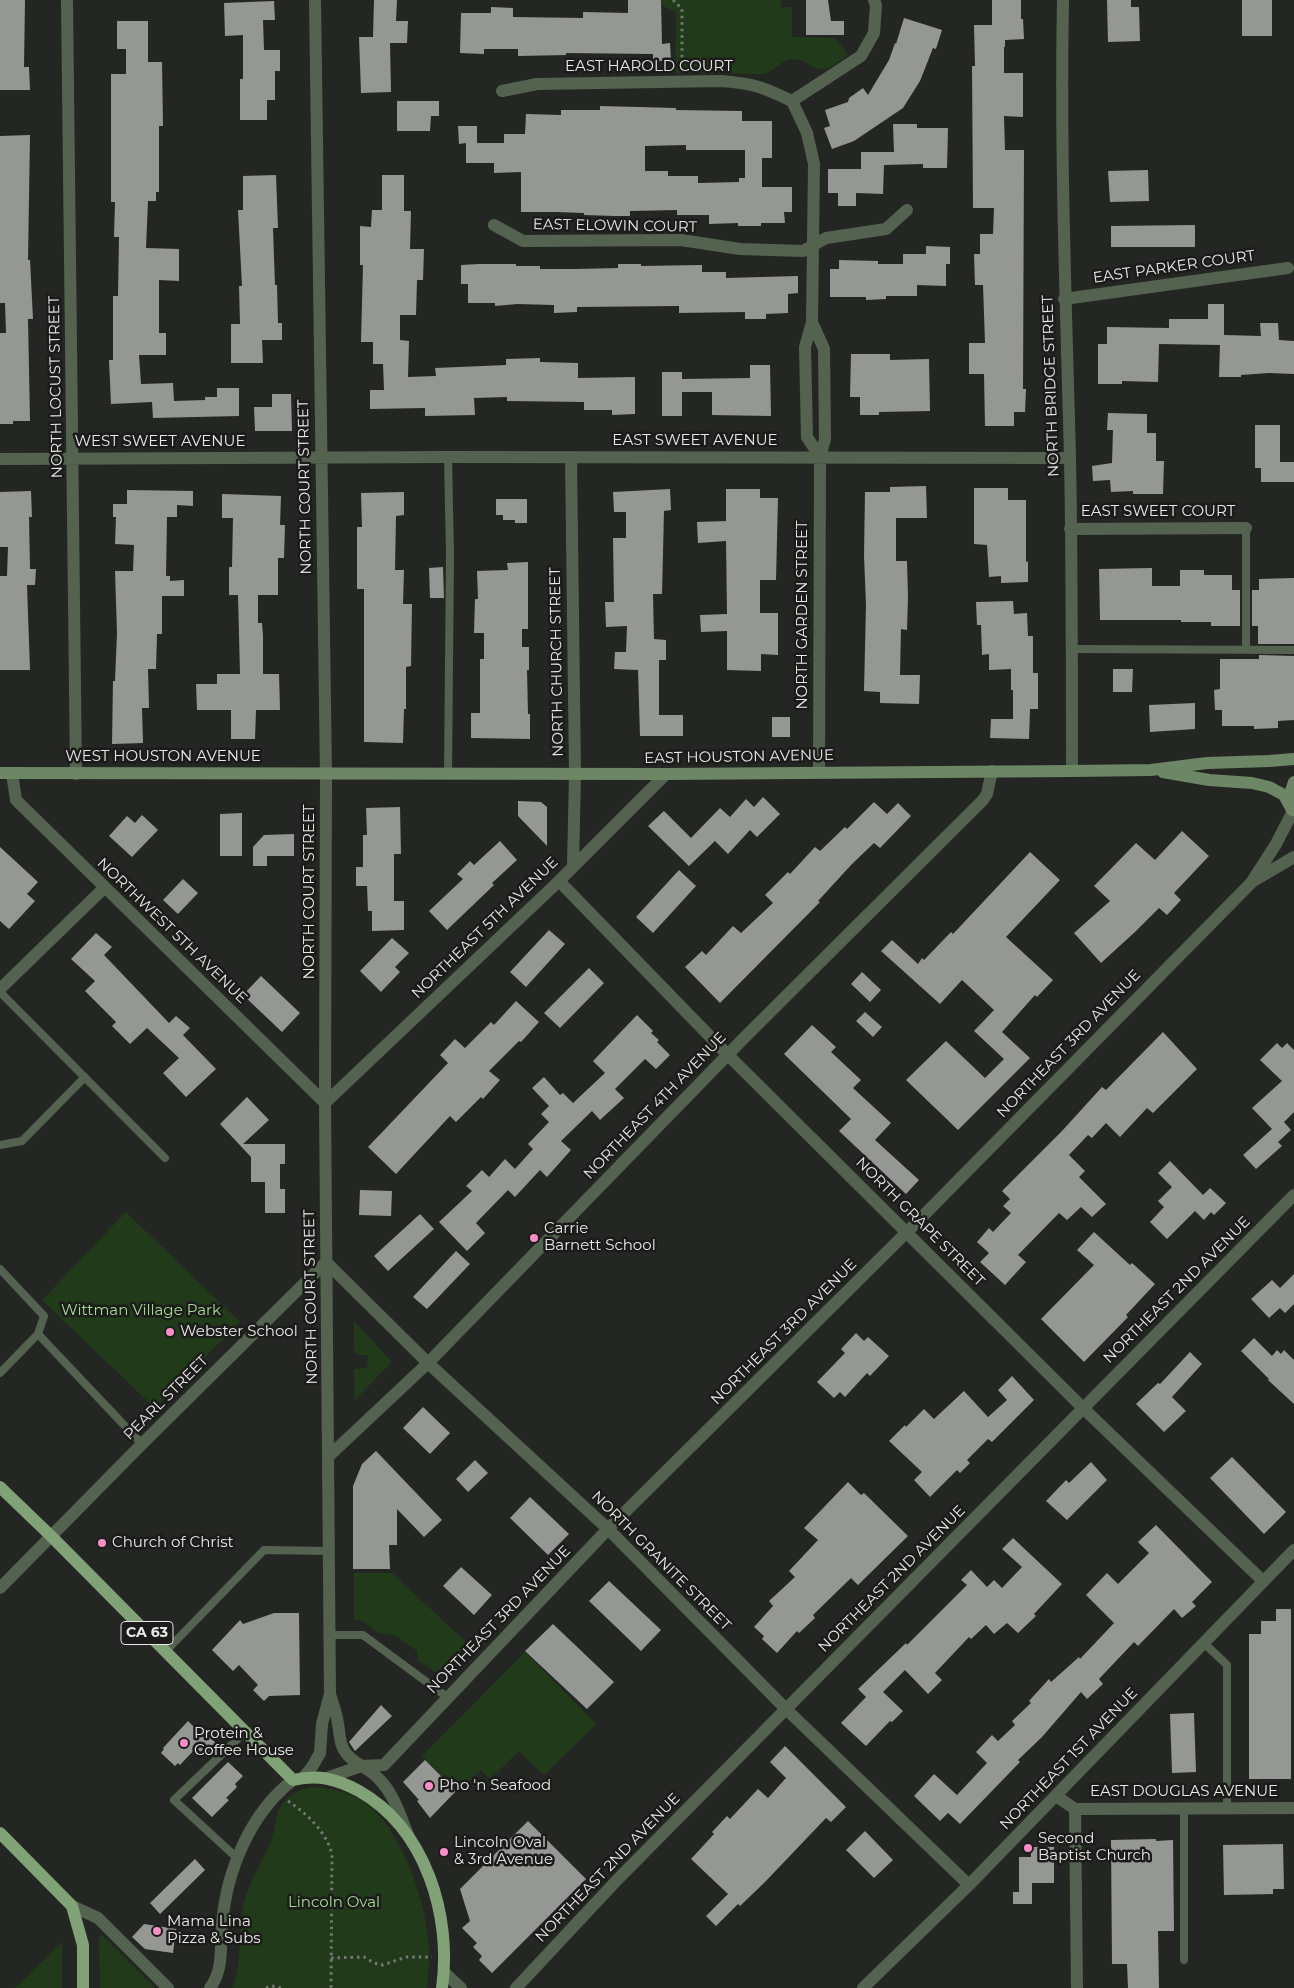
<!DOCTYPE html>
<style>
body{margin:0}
canvas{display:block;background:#242623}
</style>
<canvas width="1294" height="1988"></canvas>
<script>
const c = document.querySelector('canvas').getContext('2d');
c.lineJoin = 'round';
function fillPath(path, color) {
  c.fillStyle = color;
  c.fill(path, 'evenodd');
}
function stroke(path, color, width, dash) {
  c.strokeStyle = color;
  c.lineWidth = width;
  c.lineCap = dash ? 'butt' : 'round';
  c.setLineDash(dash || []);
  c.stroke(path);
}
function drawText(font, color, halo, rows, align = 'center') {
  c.font = font + ' Montserrat,sans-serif';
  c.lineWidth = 5;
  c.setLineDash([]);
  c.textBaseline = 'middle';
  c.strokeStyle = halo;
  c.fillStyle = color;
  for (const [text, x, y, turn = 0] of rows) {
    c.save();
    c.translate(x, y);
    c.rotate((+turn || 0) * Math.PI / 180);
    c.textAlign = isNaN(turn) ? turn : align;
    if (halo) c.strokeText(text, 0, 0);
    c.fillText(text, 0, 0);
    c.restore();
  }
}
fillPath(new Path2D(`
 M657 0H781V7H792V37L835 38 848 55C835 64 826 75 810 65 805 62 801 59 795 59 782 59 775 70 764 74L675 73 676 12 657 3Z
 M126 1212 240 1322 155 1408 42 1300Z
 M354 1321 392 1362 355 1400 354 1369 367 1368 368 1355H357L354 1350Z
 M354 1573H392L468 1644 438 1674 418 1660 417 1651 396 1636 379 1633 361 1620H354Z
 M525 1652 596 1724 544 1775 519 1751 490 1779 481 1770 459 1792 422 1756Z
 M309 1787C328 1787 348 1792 364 1802 402 1828 426 1902 429 1946 430 1960 428 1974 427 1988H232C242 1968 238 1936 242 1913 246 1885 262 1864 272 1838 277 1824 273 1813 286 1800 293 1793 300 1790 309 1787Z
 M102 1935 155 1988H100L99 1937Z
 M62 1942V1988H15Z`), '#213a19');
fillPath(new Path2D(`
 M0 0H25L24 67H29L30 90H0Z
 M374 0H397L396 21H408L407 43H390L391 92 361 93 359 37H373Z
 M628 0H661L662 44 670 43 671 61H653V54L566 53V55L518 56V49H484V54L460 53 461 13H491V7L513 8V17L583 18V12L628 13Z
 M806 0H828L831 21H844V35H806Z
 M992 0H1021V19H1023L1024 39 1005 40V47H1004V73H1023V117L1004 116 1005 150H1024L1023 389H1026L1025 412H1014V426H985L984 374H969V343H985L983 285H975L974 254H980V234H993L994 208H973L972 66H975L974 25H992Z
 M1107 0H1131V7H1139L1140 41 1108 42Z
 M1242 0H1272V36H1242Z
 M274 1 275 20H263L264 50H280V71H275V100H267V120H240V79H243V35L225 36 224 3Z
 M904 18 942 30 936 49 933 48 920 81 903 108 854 141 832 149 824 128 830 126 825 110 848 102 849 98 863 88 868 95 889 60 895 43 896 44Z
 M117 21H148V62H162L163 126H159V192H156V201H148L146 248 179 249V281L159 280V333H166V355H139L141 384 173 383 174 401 205 400V397H217V388H239V416L153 418 152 402 111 404 109 360H113V296H118L119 237H114L115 202H111V74H126V49H117Z
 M397 101H439V116H431L430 131H397Z
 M600 106 676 108V110L742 111V121H772V158H762V187H792V212H784L785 223H761V226H738V223L709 224V215H677V210L630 211V216H615L584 215V213L556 212H521V172L494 173V163H466V143L459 144 458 126H477V143H504V134H525L526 114 561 115V110H600ZM686 145V150H745V178H739V182L698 183V176H668V171H645V146Z
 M893 124H917V128H948L947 168H923V164L884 165 883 194 856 193V206H838V193H828V169H861V152H894Z
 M30 135 28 260H30L33 319H28L30 421H13V424H0V333H6L5 303H0V136Z
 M1148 170 1149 201 1110 202 1108 171Z
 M276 175 278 228H273L275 285H277L278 323H282V340H262L263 363H231V324H240L239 286H242L238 210H243V176Z
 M382 175H404V211H411L410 249H424L423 280H417L416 315H400V340L409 341 408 377 436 376 435 368 506 365V359L540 358V362L578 363V378L635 377V414L612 415V410H584V402L507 401V397L474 398 475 415 425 416V408L370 409V390H384L383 364H373V342H361L363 265H360V226L371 227 372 210H382Z
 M1195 225V247H1111V226Z
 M926 246 950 247V264H946V286L917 285V296H886V299L866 300V297H830V269H839V260L878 261V264H903V254H926Z
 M479 264H516V266H540V269H576L618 268V264H641V266L702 265V272H726V278L798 276V293L788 294V313L766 314V319H745V312L679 313V306L577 307V312L554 313V305L517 304 495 306V303H468V284H461V265Z
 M1208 304H1224V335L1261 336 1260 323H1278L1279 340 1294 341V374L1269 373 1241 375V377H1219L1220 345 1159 344 1158 382 1122 381V384H1098V344H1107V327L1169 328V319H1208Z
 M851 354H890V360L929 359 930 411 879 412V415H860V397H850Z
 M750 365H770L771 416 712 415V392H682V416H662V372H682V379L750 378Z
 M272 394H291L292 431H255L254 407H272Z
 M1108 413 1147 414V433H1156V461H1164L1163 494H1133V491L1111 492 1110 480 1093 481 1092 466 1112 463 1113 430H1107Z
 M1255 425H1280V462H1294V482H1261V468H1255Z
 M926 486 927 518H896V561H907L908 597 907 630 901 629 900 675H920L919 704 880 703V692L864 691 866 605 864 556 865 492H890V487Z
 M974 488H1008V500H1026V562L1028 561V582L1001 583V576L989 577 987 545 974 544Z
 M670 489 671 510 664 511 662 594H653L654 639 666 640V660H659V715H683V736H640L638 670 614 669 615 652H626L627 626 606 627 605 602H614L613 538H626V512H614L613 492Z
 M726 489H760V498H778L776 580H760V613H778V655L761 654V671L727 670V631L701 632 700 615 727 614 726 541 698 543 697 522 726 521Z
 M127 490 193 491V506L177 505V517H167L166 576H170V581L184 580V596H162V634H157L156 669H148L149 708H142L143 743 112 744 113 681H115L117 633 115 571H133L134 545 115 544 116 517H113V504H127Z
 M31 491 32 517H29L30 569H36L35 585H27L30 670H0V576H7L8 547H0V492Z
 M404 492V515L396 516 395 570H404L403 604H412L411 666 406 667V709H404L403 743 364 742V589H357V527H362L361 493Z
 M222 494 281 496 280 525H285L284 558H278V595H258V623H262L263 636V674H279L280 710H256L255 739H231V710H197L196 684H217V674H240L238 595H229V567H232L233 518H222Z
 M496 499H527V523H515V520H503V515H496Z
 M528 562V629H522V647H529V670H527L528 714H530V739L471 738V713H480V659H484V633H474L475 599H478L477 571 508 570 507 563Z
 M443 567 444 598H430L429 568Z
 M1152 568V586H1180V570H1204V575H1232V590H1240V626H1211V622H1181V620H1100L1099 569Z
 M1294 578V644H1258V626H1252V590H1259V579Z
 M1013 601 1014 614 1027 613 1028 636H1033V673H1038V709H1030L1029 739 990 738 991 719H1013V690H1011V669L989 670V654L982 655 981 625H977L976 602Z
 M1259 655 1294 656V720L1278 721V728L1254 729V726H1222V710H1215L1214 690 1220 689V659H1259Z
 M1113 669H1133L1132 692H1113Z
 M1195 703V729L1150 732 1149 705Z
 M772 717H790V737H772Z
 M763 797 780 814 757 837 750 830 728 854 715 841 689 866 648 826 664 811 691 838 720 808 730 817 746 799 754 807Z
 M518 801 541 802 547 807V846L518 816Z
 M874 802 887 814 898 803 911 816 880 848 874 843 852 864 818 901 820 902 720 1003 685 967 702 951 706 955 733 926 741 933 773 903 765 895 788 872 790 874 815 847 820 851 845 827 847 829Z
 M400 807 401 854H394V901H404V930L372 931V911H368L367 886H356V867H363V835H367L366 808Z
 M242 813V856H220V814Z
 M142 815 158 830 132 857 109 836 127 816 135 823Z
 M1182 831 1209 856 1174 893 1181 900 1167 915 1159 908 1135 932 1101 963 1074 933 1110 901 1094 886 1136 843 1155 860Z
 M294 834V856H267V866H253V847L264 835Z
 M500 841 517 860 492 883 494 885 447 930 429 911 463 879 457 874 470 861 474 865Z
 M0 847 38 882 27 894 35 901 9 929 0 921Z
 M1030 852 1060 880 1006 937 1053 980 1037 997 1035 995 1002 1032 1030 1058 958 1130 906 1080 946 1041 985 1078 1004 1059 974 1031 994 1010 962 980 940 1004 881 951 892 940 918 964 922 958 924 960 951 932 953 934Z
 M679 870 696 886 653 933 636 917Z
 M183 879 198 893 178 914 163 900Z
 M549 930 565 944 526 987 510 972Z
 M96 933 112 947 104 955 169 1023 176 1016 190 1028 183 1035 216 1069 186 1097 163 1073 179 1058 147 1028 130 1044 112 1026 116 1022 85 991 95 981 71 959Z
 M392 938 409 953 395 967 400 972 381 992 360 971Z
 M589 968 604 983 560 1028 544 1013Z
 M862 972 881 990 870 1002 851 984Z
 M261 976 300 1013 282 1032 243 995Z
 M516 1001 539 1022 521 1042 519 1041 489 1071 500 1080 483 1099 481 1097 456 1122 450 1116 396 1174 368 1147 448 1063 440 1055 455 1039 465 1048 491 1022 494 1025Z
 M865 1012 882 1027 873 1037 856 1021Z
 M637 1015 653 1031 651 1033 659 1040 657 1042 670 1055 656 1069 645 1059 615 1089 624 1098 600 1120 592 1111 561 1141 571 1150 547 1177 540 1170 515 1197 508 1190 476 1223 485 1233 467 1251 439 1222 472 1191 466 1186 482 1170 489 1177 505 1159 515 1169 533 1149 528 1144 549 1122 541 1114 549 1106 532 1088 544 1077 560 1095 563 1093 573 1103 605 1073 593 1061Z
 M812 1025 836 1047 831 1052 861 1080 853 1088 891 1123 875 1140 919 1180 906 1194 839 1131 851 1119 784 1054Z
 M1163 1032 1197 1069 1153 1113 1147 1108 1120 1137 1106 1123 1092 1138 1088 1135 1069 1155 1085 1171 1079 1177 1106 1204 1092 1217 1081 1207 1067 1220 1059 1213 1018 1255 1026 1262 1005 1285 980 1262 989 1253 977 1242 989 1228 993 1232 1011 1213 1003 1206 1010 1199 1002 1191 1062 1131 1102 1087 1106 1090Z
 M1277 1043 1282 1048 1287 1043 1294 1050V1112L1284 1122 1291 1130 1278 1142 1282 1146 1256 1169 1243 1155 1272 1129 1252 1108 1282 1081 1260 1060Z
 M247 1097 269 1120 243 1144H285V1164H280V1189H285V1213H265V1182H251V1157L220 1124Z
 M1170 1161 1203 1195 1210 1188 1226 1203 1214 1215 1211 1212 1204 1220 1195 1211 1167 1239 1150 1222 1164 1207 1158 1201 1172 1187 1158 1173Z
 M360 1190 392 1191 391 1216 359 1215Z
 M420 1214 434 1229 388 1271 374 1256Z
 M1094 1232 1130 1265 1132 1263 1155 1284 1126 1315 1128 1317 1084 1362 1041 1319 1094 1265 1077 1250Z
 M456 1251 470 1264 427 1309 413 1297Z
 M1294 1274V1304L1285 1313 1280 1308 1269 1318 1251 1299 1272 1280 1280 1288Z
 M856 1333 864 1341 868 1337 889 1356 870 1376 867 1373 845 1397 840 1392 834 1398 817 1382 845 1353 841 1349Z
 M1254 1338 1272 1356 1277 1350 1281 1354 1284 1350 1294 1360V1404L1268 1380 1269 1379 1241 1351Z
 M1190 1352 1202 1364 1172 1397 1186 1411 1164 1432 1136 1404 1158 1383 1160 1384Z
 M1012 1376 1034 1400 992 1442 988 1439 967 1460 970 1463 960 1473 957 1470 930 1497 914 1480 922 1472 889 1441 905 1425 906 1427 924 1409 934 1419 964 1391 988 1417 1007 1400 998 1390Z
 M423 1407 450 1433 430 1454 403 1428Z
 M376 1451 442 1520 424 1537 397 1509V1545H389L390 1569H353V1486L362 1464Z
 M1232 1457 1286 1512 1264 1534 1210 1478Z
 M475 1460 488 1473 468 1492 456 1479Z
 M1091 1462 1107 1480 1067 1520 1046 1501 1066 1480 1069 1483Z
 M848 1482 861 1495 864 1493 908 1536 858 1585 851 1578 813 1615 815 1618 799 1633 797 1631 777 1653 762 1639 764 1636 754 1627 773 1606 769 1601 795 1577 789 1571 818 1540 804 1528Z
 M530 1497 569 1534 548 1555 510 1518Z
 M1156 1525 1212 1582 1192 1602 1196 1606 1182 1618 1174 1609 1138 1646 1134 1642 1099 1679 1103 1684 1087 1699 1081 1692 1042 1737 1018 1760 1020 1762 960 1824 948 1813 940 1821 914 1796 934 1774 957 1795 987 1763 976 1752 992 1735 998 1741 1015 1725 1012 1721 1031 1703 1029 1701 1049 1679 1051 1682 1079 1657 1080 1659 1114 1623 1086 1595 1107 1573 1118 1584 1149 1553 1138 1542Z
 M1013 1538 1062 1584 1034 1614 1036 1616 1018 1633 1007 1623 994 1634 986 1625 971 1639 969 1637 935 1673 942 1680 928 1694 905 1670 883 1692 903 1711 892 1722 890 1721 866 1746 841 1723 866 1697 858 1689 906 1643 907 1645 967 1585 961 1580 971 1570 987 1587 994 1580 1002 1588 1022 1567 1002 1549Z
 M461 1567 492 1595 474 1615 443 1586Z
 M609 1581 661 1630 641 1651 589 1601Z
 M1276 1609H1291V1779H1249V1634H1261V1621H1276Z
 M274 1613H299L300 1695 269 1696 264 1701 253 1690 258 1685 239 1665 233 1671 212 1650 240 1620 243 1624Z
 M553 1624 614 1682 587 1709 525 1651Z
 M381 1705 392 1716 355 1751 349 1742Z
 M1194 1713 1196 1772 1172 1773 1170 1714Z
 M188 1721 206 1739 209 1736 218 1745 206 1757 196 1748 180 1765 178 1763 175 1766 161 1753 164 1749 163 1748Z
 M785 1746 846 1807 831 1822 826 1818 765 1882 740 1906 738 1904 716 1926 706 1916 728 1894 691 1859 714 1834 712 1832 727 1816 730 1819 758 1789 768 1798 786 1778 770 1762Z
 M425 1760 456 1791 430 1818 417 1801 419 1800 403 1782Z
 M228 1762 243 1776 235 1784 237 1787 226 1798 229 1800 212 1817 192 1798Z
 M528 1821 586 1879 492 1973 479 1960 482 1956 473 1947 477 1943 462 1928 470 1921 460 1889Z
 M865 1831 893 1860 874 1878 846 1850Z
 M1156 1839V1841L1173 1840 1174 1931H1158L1159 1988H1128L1127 1964H1112L1111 1840Z
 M1283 1844 1284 1889H1273V1894L1224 1895 1223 1845Z
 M1031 1847H1054V1883H1032V1904H1013V1892H1019V1857H1031Z
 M195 1859 205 1870 160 1914 150 1903Z
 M144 1924 176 1929 173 1953 145 1949 132 1937Z`), '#949794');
stroke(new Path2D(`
 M673 0 682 9V68
 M288 1801C308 1815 325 1830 332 1854L331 1988
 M331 1958 364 1957 374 1963 383 1965 406 1957H432
 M266 1988 272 1986 281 1988`), '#757774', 3, [2.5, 4]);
stroke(new Path2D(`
 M448 457 450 554 448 774
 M1072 649 1294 650
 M1246 650V528
 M0 992 165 1158
 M0 1145 22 1141 85 1077
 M0 1269 44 1316 38 1334 142 1444
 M0 1373 38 1334
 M330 1635H363L447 1697
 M1204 1643 1227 1665V1808
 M165 1652 264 1550 329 1551
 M237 1858 174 1800 245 1732
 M1184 1960V1808`), '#54634f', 8);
stroke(new Path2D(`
 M67 0 76 774
 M502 91 537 84 720 81C752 83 763 87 792 101
 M792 101 807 133 814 164 812 322 805 347 807 437 820 457
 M792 101 861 56 874 33 876 5 874 0
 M494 225 523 241 681 240 740 249 803 251 826 238 886 229 907 210
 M1064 299 1288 268
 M812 322 824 349 825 439 820 457 819 772
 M571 457 575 774 573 867
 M0 459 448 457 1070 458
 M1070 529 1246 528
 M12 773 16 800 325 1103 559 881 666 774
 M1255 880 1294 857
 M559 881 728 1055 1083 1408 1263 1581
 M0 989 104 888
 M329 1456 428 1363 744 1038 983 800 987 794 992 771
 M0 1588 142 1444 326 1262 428 1363 608 1529 786 1709 969 1885
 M330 1694C333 1704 337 1714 338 1724 340 1733 339 1742 344 1750 351 1763 367 1767 377 1777 393 1792 400 1814 408 1835
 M303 1778 312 1767 320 1753 322 1724 330 1694 325 1103 326 774 315 0
 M327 1778 361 1766 384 1765 608 1529 922 1217 1251 883 1276 844 1292 813
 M1056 1796 1075 1809 1077 1988
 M1075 1809 1294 1808
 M72 1906 98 1918 168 1988
 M444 1972 461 1988
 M210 1988C224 1969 220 1947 222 1925 226 1872 250 1813 293 1780
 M516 1988 618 1879 1294 1195
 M863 1988 969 1885 1294 1550`), '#54634f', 12);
stroke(new Path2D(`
 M1063 0C1060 153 1066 305 1070 457 1072 562 1072 667 1072 771`), '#54634f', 12);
stroke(new Path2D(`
 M1163 772 1209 780 1252 783 1269 787 1284 795 1292 810
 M0 773 666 774 1072 771 1151 770 1207 763 1269 761 1294 759
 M1292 807 1291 791 1294 782`), '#6d8665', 12);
stroke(new Path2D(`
 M0 1487 51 1536 293 1780C318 1774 337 1779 359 1791 426 1829 452 1916 442 1988
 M0 1833 72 1906 83 1945V1988`), '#81a177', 12);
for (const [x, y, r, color] of [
 [534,1238,5,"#fa8fc7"],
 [170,1332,5,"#fa8fc7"],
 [102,1543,5,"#fa8fc7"],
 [184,1743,5,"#fa8fc7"],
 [429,1786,5,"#fa8fc7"],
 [1028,1848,5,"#fa8fc7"],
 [444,1852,5,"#fa8fc7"],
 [157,1931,5,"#fa8fc7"]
]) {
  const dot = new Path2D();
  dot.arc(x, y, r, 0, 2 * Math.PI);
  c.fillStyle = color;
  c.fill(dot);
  stroke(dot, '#1b1c1a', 2);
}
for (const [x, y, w] of [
 [147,1633,52]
]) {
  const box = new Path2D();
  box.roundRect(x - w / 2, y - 11.5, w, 23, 4);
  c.fillStyle = '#1b1c1a';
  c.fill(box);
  stroke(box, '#e7e8e7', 1);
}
drawText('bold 14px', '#e7e8e7', null, [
 ["CA 63",147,1633]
]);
drawText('15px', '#e7e8e7', '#1b1c1a', [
 ["EAST HAROLD COURT",649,67],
 ["EAST ELOWIN COURT",615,226,1],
 ["EAST PARKER COURT",1174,267,-8],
 ["NORTH BRIDGE STREET",1051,386,-92],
 ["NORTH LOCUST STREET",56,387,-91],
 ["EAST SWEET AVENUE",695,441],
 ["WEST SWEET AVENUE",160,442],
 ["NORTH COURT STREET",305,487,-91],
 ["EAST SWEET COURT",1158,512],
 ["NORTH GARDEN STREET",803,615,-90],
 ["NORTH CHURCH STREET",557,662,-91],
 ["WEST HOUSTON AVENUE",163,757],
 ["EAST HOUSTON AVENUE",739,757,-1],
 ["NORTH COURT STREET",310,892,-90],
 ["NORTHEAST 5TH AVENUE",485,928,-44],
 ["NORTHWEST 5TH AVENUE",172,931,44],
 ["NORTHEAST 3RD AVENUE",1069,1044,-46],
 ["NORTHEAST 4TH AVENUE",655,1106,-46],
 ["NORTH GRAPE STREET",920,1222,45],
 ["NORTHEAST 2ND AVENUE",1177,1290,-45],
 ["NORTH COURT STREET",311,1297,-91],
 ["NORTHEAST 3RD AVENUE",784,1332,-45],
 ["PEARL STREET",166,1398,-45],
 ["NORTH GRANITE STREET",661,1561,45],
 ["NORTHEAST 2ND AVENUE",892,1579,-45],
 ["NORTHEAST 3RD AVENUE",499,1620,-46],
 ["NORTHEAST 1ST AVENUE",1069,1759,-46],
 ["EAST DOUGLAS AVENUE",1184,1792],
 ["NORTHEAST 2ND AVENUE",608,1868,-46]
]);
drawText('15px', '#e7e8e7', '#1b1c1a', [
 ["Carrie",544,1229],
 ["Barnett School",544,1246],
 ["Webster School",180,1332],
 ["Church of Christ",112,1543],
 ["Protein &",194,1734],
 ["Coffee House",194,1751],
 ["Pho 'n Seafood",439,1786],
 ["Second",1038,1839],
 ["Baptist Church",1038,1856],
 ["Lincoln Oval",454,1843],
 ["& 3rd Avenue",454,1860],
 ["Mama Lina",167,1922],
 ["Pizza & Subs",167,1939]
], 'left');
drawText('15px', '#a4db92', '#1b1c1a', [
 ["Wittman Village Park",141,1311],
 ["Lincoln Oval",334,1903]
]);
</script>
